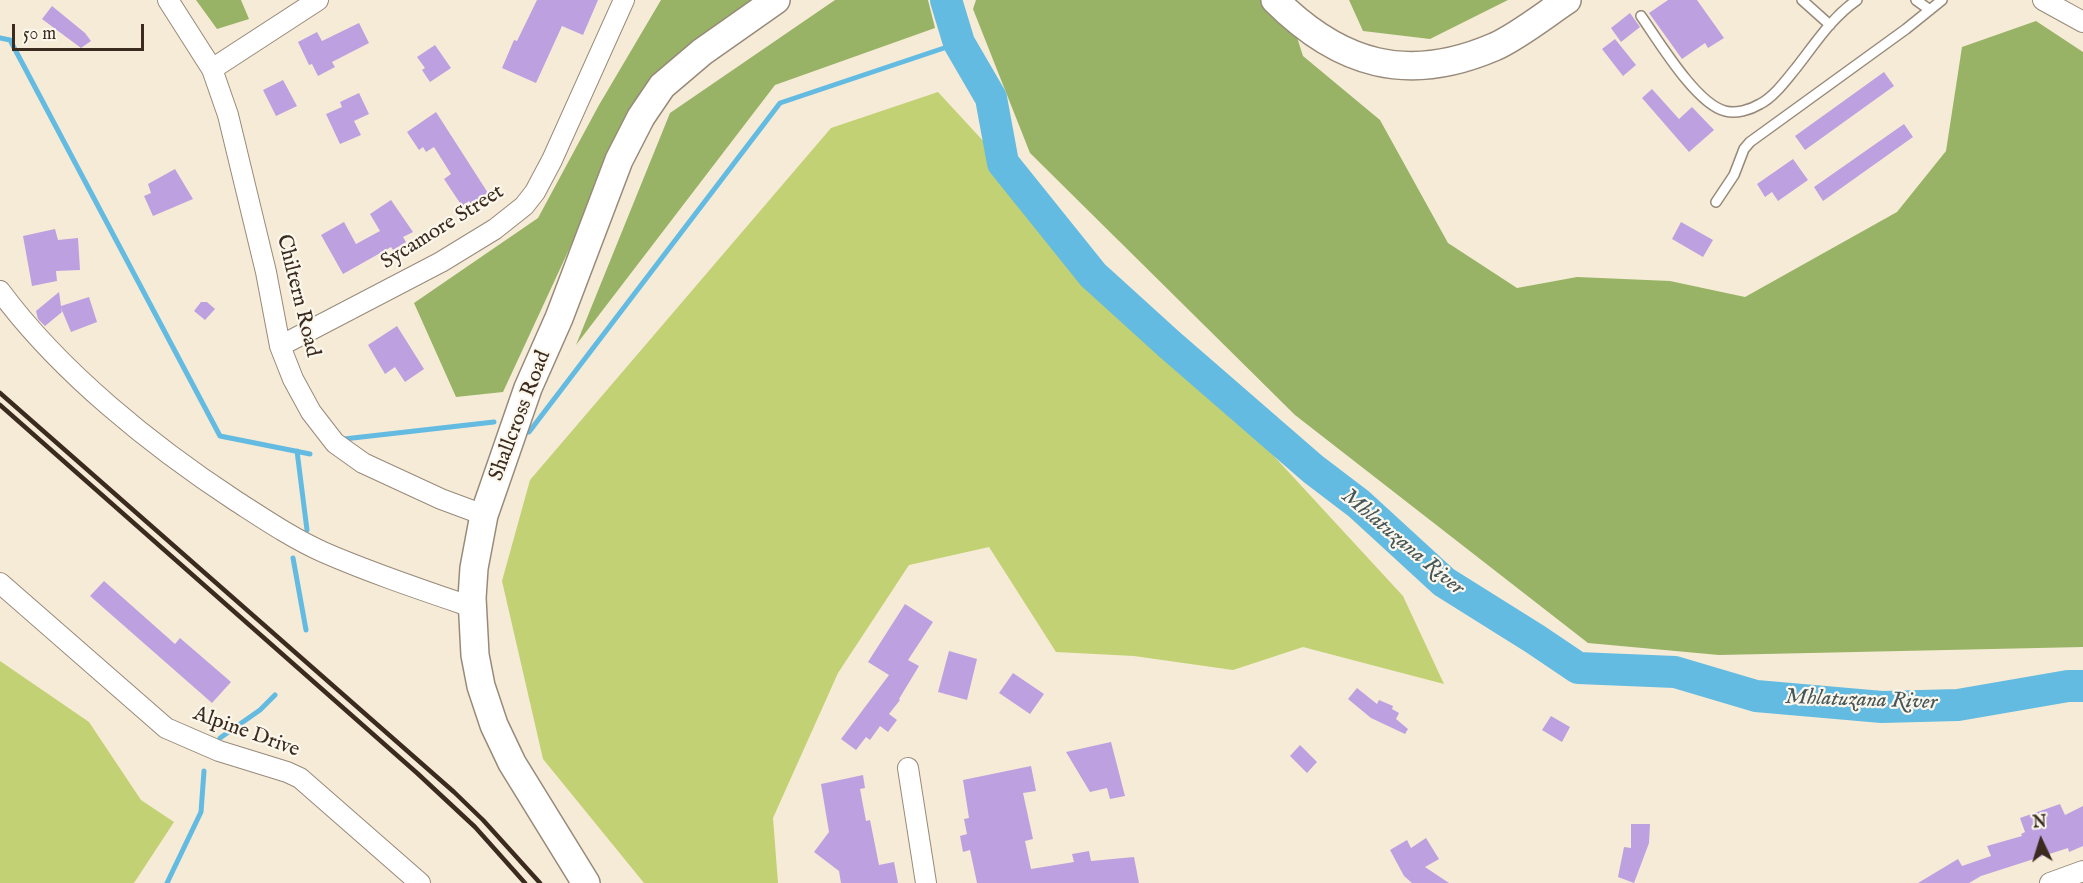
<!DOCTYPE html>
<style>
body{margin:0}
#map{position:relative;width:2083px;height:883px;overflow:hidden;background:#f6ebd7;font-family:"IM FELL English",serif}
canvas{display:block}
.north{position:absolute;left:2011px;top:811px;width:60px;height:60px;-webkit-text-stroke:4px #fbf7ec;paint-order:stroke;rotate:356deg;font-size:16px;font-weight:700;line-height:24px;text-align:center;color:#3b2a1e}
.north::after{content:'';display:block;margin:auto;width:21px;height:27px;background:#3b2a1e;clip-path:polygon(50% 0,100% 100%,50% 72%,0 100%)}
.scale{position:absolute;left:12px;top:24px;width:132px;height:27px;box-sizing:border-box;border:3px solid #3b2a1e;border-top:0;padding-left:8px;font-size:18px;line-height:21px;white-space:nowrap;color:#3b2a1e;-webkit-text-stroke:4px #fbf7ec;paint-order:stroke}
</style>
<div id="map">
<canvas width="2083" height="883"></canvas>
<div class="north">N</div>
<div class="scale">50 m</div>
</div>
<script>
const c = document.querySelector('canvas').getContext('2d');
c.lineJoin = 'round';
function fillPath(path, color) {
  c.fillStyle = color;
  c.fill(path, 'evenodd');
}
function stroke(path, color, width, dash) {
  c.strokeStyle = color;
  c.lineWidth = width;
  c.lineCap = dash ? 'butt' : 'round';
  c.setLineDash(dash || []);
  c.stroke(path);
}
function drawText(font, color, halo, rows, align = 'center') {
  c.font = font + ' "IM FELL English",serif';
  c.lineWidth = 4.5;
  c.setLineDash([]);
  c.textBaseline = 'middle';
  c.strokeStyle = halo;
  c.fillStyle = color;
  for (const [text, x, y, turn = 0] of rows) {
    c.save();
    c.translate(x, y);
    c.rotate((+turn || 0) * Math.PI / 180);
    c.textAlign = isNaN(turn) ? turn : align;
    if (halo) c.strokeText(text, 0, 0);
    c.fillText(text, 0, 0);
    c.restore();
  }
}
fillPath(new Path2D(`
 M938 92 1403 596 1444 684 1303 647 1233 670 1134 656 1056 652 989 547 909 565 838 673 773 818 778 883H644L543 759 502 581 530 480 831 128Z
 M0 661 89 722 141 800 174 822 134 883H0Z`), '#c1d173');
fillPath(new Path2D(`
 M196 0H241L249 19 217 29Z
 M661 0H769L643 90 503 392 456 397 414 303 538 218 599 105Z
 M835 0H928L935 28 775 85 576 345 670 113Z
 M976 0H1285L1303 56 1380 120 1448 243 1517 288 1577 277 1670 281 1745 297 1897 212 1946 151 1962 47 2036 21 2083 52V647L1719 655 1588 643 1295 415 1030 153 973 9Z
 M1349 0H1508L1430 39 1363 31Z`), '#98b365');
stroke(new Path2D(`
 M0 38 10 40 220 436 310 454
 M529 432 780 103 959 43
 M344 439 494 422
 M297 451 307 530
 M293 558 306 630
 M220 738 260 710 275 695
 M167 883 201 812 204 771`), '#64bbe1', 5);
stroke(new Path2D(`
 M946 0 959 43 991 98 1003 163 1093 275 1169 344 1313 469 1359 504 1444 582 1535 639 1578 668 1675 672 1756 696 1882 707 1958 705 2068 686H2083`), '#64bbe1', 32);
fillPath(new Path2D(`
 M537 0H598L583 35 562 26 536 83 502 68 514 40 517 41Z
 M1668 0H1697L1724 38 1708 48 1705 43 1682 59 1649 13Z
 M52 6 85 33 91 41 81 48 42 19Z
 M1630 13 1640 27 1621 42 1611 28Z
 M359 23 369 43 332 62 335 67 318 76 312 64 309 65 298 42 317 32 322 41Z
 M1615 39 1636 65 1623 76 1602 49Z
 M435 45 451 68 430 82 422 70 425 68 417 57Z
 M1884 72 1894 86 1805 150 1795 136Z
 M283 80 297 106 276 116 263 90Z
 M1652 89 1679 119 1692 107 1714 130 1689 152 1642 98Z
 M359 93 369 114 354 121 361 135 340 144 326 114 342 107 340 102Z
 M436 112 488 193 471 204 469 201 462 206 444 179 451 174 434 147 426 152 423 147 419 150 407 132Z
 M1904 124 1913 137 1823 201 1814 187Z
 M1793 159 1808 180 1778 201 1772 192 1765 197 1757 184Z
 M175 169 193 199 153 216 144 196 151 193 148 184Z
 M391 200 413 232 403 237 406 242 393 250 391 247 343 274 321 235 344 222 356 244 380 231 370 214Z
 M1681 222 1713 240 1703 257 1672 239Z
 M55 229 58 240 78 238 80 270 56 271 57 281 32 286 23 236Z
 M59 292 61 306 89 297 97 322 71 332 61 308 62 312 45 326 38 319 36 311Z
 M201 302H207L215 309 205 320 194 311Z
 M397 326 424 369 405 382 395 367 385 374 368 345Z
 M104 581 175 644 180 638 231 682 212 703 90 596Z
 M905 604 933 622 908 660 919 666 899 699 900 700 889 714 897 720 888 732 880 726 870 740 866 737 856 750 841 739 889 675 868 662Z
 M949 651 977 659 967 700 938 692Z
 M1013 673 1044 694 1030 714 999 693Z
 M1357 688 1377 704 1379 700 1393 706 1392 709 1399 713 1396 719 1408 729 1405 734 1371 718 1348 699Z
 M1551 716 1570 727 1562 742 1542 730Z
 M1111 742 1125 796 1110 799 1107 788 1090 792 1066 752Z
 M1300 745 1317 762 1307 773 1290 756Z
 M1031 766 1036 791 1023 793 1033 839 1025 841 1031 869 1074 862 1072 854 1089 851 1091 861 1134 857 1139 883H977L970 850 963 852 960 836 967 834 964 819 969 818 963 780Z
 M863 775 865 788 860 789 866 821 870 820 879 865 894 862 898 883H841L839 871 814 852 829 832 821 784Z
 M2060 804 2065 815 2083 806V846L2069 852 2068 848 1981 876 1969 883H1918L1958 859 1962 866 1991 856 1987 846 2022 836 2021 834 2025 832 2020 818Z
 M1631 824H1650L1649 843 1634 883 1618 877 1624 847 1631 848Z
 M1426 838 1439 859 1425 867 1449 883H1412L1404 876 1390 850 1407 840 1411 848Z`), '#bda0e0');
const lane = new Path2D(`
 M1802 0 1830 25
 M1916 0 1930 10
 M1641 16C1658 40 1696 104 1725 111 1736 114 1750 110 1760 104 1774 97 1786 80 1796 68 1815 44 1831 18 1857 0
 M1716 202 1734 175 1744 149 1750 142 1906 29 1942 0`);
const street = new Path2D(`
 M168 0 212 69 228 115 266 272 280 346 293 379 311 412 335 443 363 463 441 499 484 515
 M2043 0 2083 22
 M212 69 318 0
 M0 291C60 372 152 446 236 501 264 519 292 538 323 552 371 573 422 590 472 607
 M280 346 441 262 495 229 524 206 535 192 552 160 624 0
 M0 583 166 728 219 751 287 772 300 778 420 883
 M908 768 926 883
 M2050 883 2083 871`);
const secondary = new Path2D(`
 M1275 0C1340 65 1408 84 1494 47 1517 37 1546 14 1567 0
 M586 883 512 763 494 725 481 686 475 655 472 598 474 568 484 515 528 388 559 318 619 160 641 117 662 86 702 52 776 0`);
stroke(lane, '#988a7a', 12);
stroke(street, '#988a7a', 22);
stroke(secondary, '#988a7a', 30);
stroke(lane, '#fff', 9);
stroke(street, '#fff', 20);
stroke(secondary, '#fff', 27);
stroke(new Path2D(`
 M0 393 454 792 483 820 540 883
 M0 405 417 773 475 827 525 883`), '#3b2a1e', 4.5);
drawText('21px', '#3b2a1e', '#fbf7ec', [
 ["Sycamore Street",443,228,-32],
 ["Chiltern Road",297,296,76],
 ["Shallcross Road",521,416,-69],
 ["Alpine Drive",246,733,20]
]);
drawText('italic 22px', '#475658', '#fbf7ec', [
 ["Mhlatuzana River",1402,543,40],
 ["Mhlatuzana River",1861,701,2]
]);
</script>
